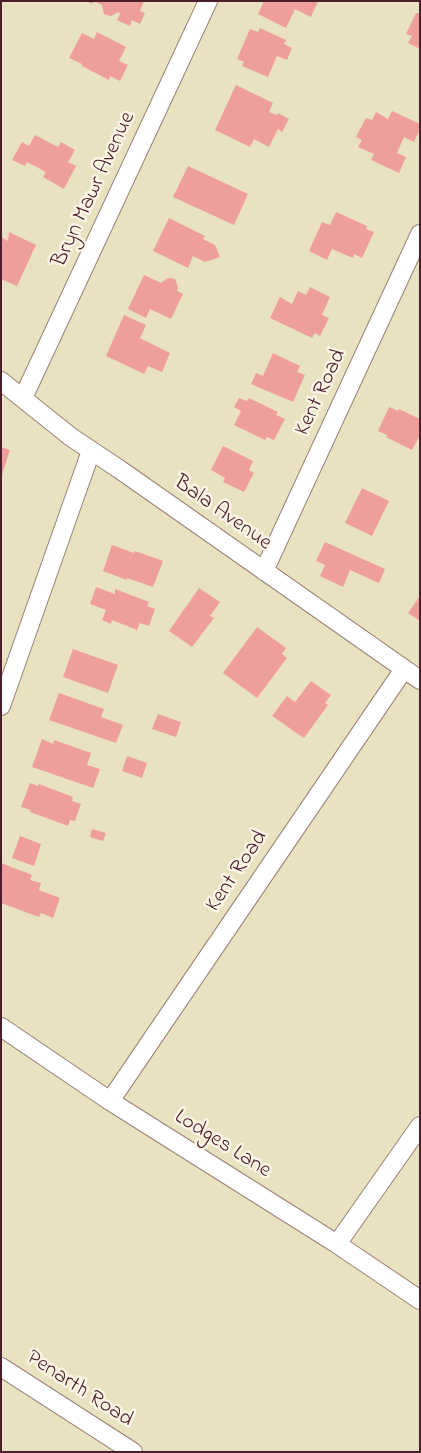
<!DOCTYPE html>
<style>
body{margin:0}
#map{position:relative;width:421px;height:1453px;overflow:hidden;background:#e9e2c0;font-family:"Indie Flower",sans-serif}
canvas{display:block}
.frame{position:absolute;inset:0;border:2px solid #4a1f2b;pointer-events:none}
</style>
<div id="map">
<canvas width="421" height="1453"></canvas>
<div class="frame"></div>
</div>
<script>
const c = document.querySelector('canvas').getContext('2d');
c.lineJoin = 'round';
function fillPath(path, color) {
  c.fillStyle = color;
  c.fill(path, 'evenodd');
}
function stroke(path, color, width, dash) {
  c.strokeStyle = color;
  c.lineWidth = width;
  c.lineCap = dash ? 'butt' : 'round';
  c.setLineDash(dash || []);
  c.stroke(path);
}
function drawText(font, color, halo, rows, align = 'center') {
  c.font = font + ' "Indie Flower",sans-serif';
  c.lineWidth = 5;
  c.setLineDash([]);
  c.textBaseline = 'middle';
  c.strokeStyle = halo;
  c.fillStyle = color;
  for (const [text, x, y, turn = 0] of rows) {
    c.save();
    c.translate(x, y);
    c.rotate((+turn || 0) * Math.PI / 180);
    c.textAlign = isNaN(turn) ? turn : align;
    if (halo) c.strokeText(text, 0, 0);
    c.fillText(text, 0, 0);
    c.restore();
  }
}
fillPath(new Path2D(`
 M87 1H144L140 11 145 13 140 24 132 20 130 26 117 20 120 14 119 12 111 16 104 14 102 5 94 1 92 4Z
 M264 1H318L311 17 295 9 286 28 258 14Z
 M416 13 420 14V49L408 43 412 36 406 34Z
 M260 28 286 40 284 44 292 48 287 60 277 56 268 77 242 66 244 62 237 59 250 29 258 32Z
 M97 32 126 47 119 61 128 65 120 81 110 76 109 80 82 66V64L69 58 82 33 94 39Z
 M236 85 273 103 269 112 277 115 278 113 289 119 282 132 278 129 269 147 254 139 250 147 215 130Z
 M392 111 420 124V129L414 142 404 137 397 153 406 157 399 173 371 160 374 154 358 147 362 140 356 137 366 118 372 120 376 112 388 119Z
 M35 135 58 147 61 142 75 150 68 162 76 166 64 189 43 177 46 172 27 162 25 166 12 160 22 142 29 146Z
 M188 166 248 194 234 225 173 197Z
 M336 212 367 226 366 229 374 232 362 258 354 254 353 258 332 249 327 260 309 251 322 222 330 225Z
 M169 218 205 236 203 239 215 245 220 257 205 262 193 256 188 268 153 251Z
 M9 232 36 245 17 286 1 279V237L8 241Z
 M144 275 161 283 168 278 175 279 178 287 177 291 183 294 171 319 150 309 146 318 128 309Z
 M310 287 330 297 322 315 329 318 320 336 315 333 312 338 270 318 280 297 292 304 298 291 306 295Z
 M124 315 146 325 140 338 170 353 162 372 148 366 144 374 106 356Z
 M273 353 300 366 297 372 305 375 293 402 251 384 256 373 263 376Z
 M239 398 247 401 249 398 278 412 276 415 285 419 274 440 267 437 265 440 234 425 241 411 234 407Z
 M389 407 398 411 399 409 420 419V435L412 450 386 437 387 435 378 431Z
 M223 446 253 461 249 470 254 473 244 492 223 482 225 478 211 470Z
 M1 447 10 450 2 475H1Z
 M362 488 389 501 372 536 345 523Z
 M325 542 385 569 379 583 350 570 343 587 320 576 325 565 316 561Z
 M112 545 134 553 135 551 163 561 153 587 127 578V580L103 571Z
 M96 587 115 594V589L149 602 147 606 155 609 149 626 140 623 137 630 112 620 111 624 102 620 106 610 90 604Z
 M199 588 220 602 210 616 214 618 192 647 169 631Z
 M420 596V621L408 613Z
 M257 627 286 648 282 654 287 658 257 698 223 673Z
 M73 649 118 665 108 693 63 677Z
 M311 681 331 695 325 703 328 705 304 738 272 716 287 696 295 702Z
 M59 693 104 709 101 717 123 725 116 743 49 720Z
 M158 714 181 722 176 737 152 729Z
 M42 739 53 744 54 740 91 753 87 765 100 769 93 788 32 767Z
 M127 756 147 763 142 778 122 771Z
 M30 783 38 786 39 784 73 797 72 801 81 804 75 821 70 820 68 826 30 812 31 810 21 807Z
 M92 829 106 833 103 841 90 837Z
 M20 836 41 844 34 866 12 858Z
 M1 863 32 875 30 880 41 883 39 890 60 898 53 918 41 913 39 917 1 903Z`), '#ee9f9b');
const minor = new Path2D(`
 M1 381 71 437 119 469 420 680
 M23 398 208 1
 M264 571 420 234
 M1 706 91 451
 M1 1027 110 1101 337 1244 420 1300
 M110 1101 404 669
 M337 1244 420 1126
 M1 1367 133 1452`);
stroke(minor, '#9a8076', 20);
stroke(minor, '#fff', 18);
drawText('22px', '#4a1f2b', '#fcf5e5', [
 ["Bryn Mawr Avenue",95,190,-65],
 ["Kent Road",322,393,-65],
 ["Bala Avenue",222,514,35],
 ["Kent Road",238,872,-56],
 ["Lodges Lane",222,1145,32],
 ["Penarth Road",79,1390,33]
]);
</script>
